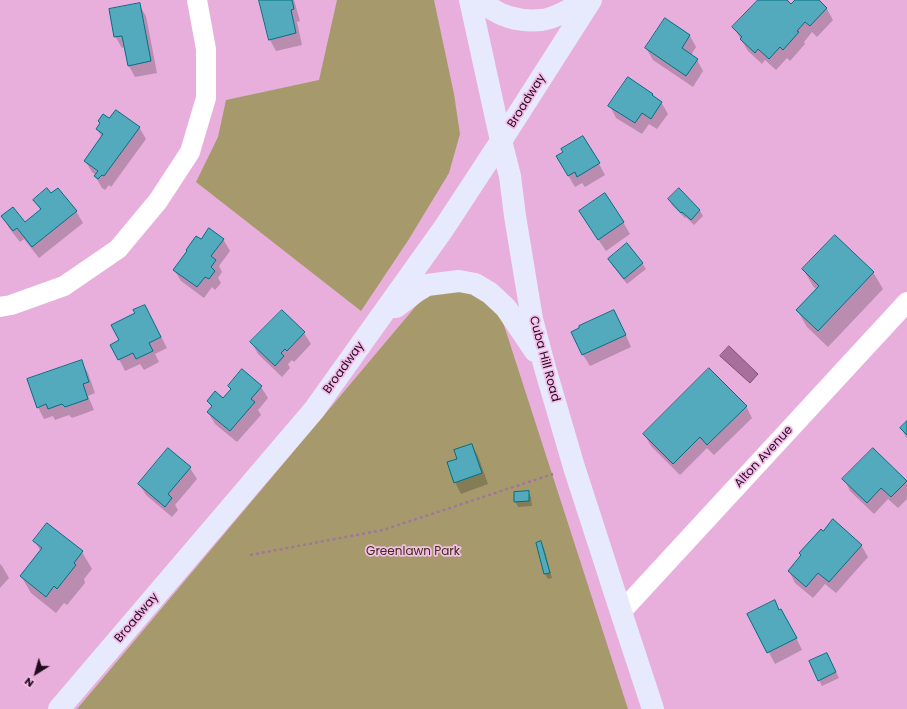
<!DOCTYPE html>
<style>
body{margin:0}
#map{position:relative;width:907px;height:709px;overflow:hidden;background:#e8afdc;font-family:Poppins,sans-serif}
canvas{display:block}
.north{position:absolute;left:16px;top:653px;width:40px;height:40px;-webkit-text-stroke:3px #f5bce9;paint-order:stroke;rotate:217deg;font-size:11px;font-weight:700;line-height:16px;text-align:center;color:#1f0b1c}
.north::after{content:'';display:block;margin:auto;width:14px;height:18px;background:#1f0b1c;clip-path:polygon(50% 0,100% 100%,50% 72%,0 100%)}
</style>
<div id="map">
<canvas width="907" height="709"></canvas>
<div class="north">N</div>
</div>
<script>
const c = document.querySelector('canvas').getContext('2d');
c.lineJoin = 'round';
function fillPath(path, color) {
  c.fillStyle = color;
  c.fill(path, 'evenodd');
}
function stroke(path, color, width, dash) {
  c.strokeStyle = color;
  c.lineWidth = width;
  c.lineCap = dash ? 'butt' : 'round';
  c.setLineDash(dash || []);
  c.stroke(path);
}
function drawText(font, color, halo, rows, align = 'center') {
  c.font = font + ' Poppins,sans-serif';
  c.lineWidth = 3.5;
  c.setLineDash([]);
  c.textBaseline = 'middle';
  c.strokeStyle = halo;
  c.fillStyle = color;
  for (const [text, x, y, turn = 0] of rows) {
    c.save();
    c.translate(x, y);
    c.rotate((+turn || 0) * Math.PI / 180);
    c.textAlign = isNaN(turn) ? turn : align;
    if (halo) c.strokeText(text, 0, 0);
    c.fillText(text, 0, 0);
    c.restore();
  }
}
fillPath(new Path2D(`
 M337 0H434L454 94 460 134 449 173 409 239 361 311 196 182 218 137 226 100 319 80Z
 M441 289H464L486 298 501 316 628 709H77L421 300Z`), '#a69a6d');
const water = new Path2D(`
 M729 346 758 374 750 383 720 356Z`);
fillPath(water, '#a76f9b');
stroke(water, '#7e5175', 1);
fillPath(new Path2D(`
 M260 0H294L300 21 297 22 302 45 276 51 270 40Z
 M759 0H786L792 5 796 0H817L827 9 833 20 817 37 812 32 804 42 805 44 790 61 787 58 776 70 765 60 762 64 748 51 734 28Z
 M139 5 146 16 157 73 135 77 129 66 125 47 122 48 115 36Z
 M666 19 690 36 696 47 691 55 697 60 703 71 693 87 653 60 646 48Z
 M652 94 654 97 661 102 668 114 657 129 649 124 642 134 616 118 610 106Z
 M109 120 139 127 146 139 111 187 109 185 105 190 102 188 95 176 96 175 92 172 85 161 102 138 97 129Z
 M564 152 599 164 605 175 585 187 582 183 575 187 557 157Z
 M679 190 700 211 703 216 694 225 686 217 685 218 672 205 669 199Z
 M51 195 76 211 83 223 39 258 24 239 20 242 9 228 3 217 25 223 41 211 35 201Z
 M604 195 623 222 630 234 606 251 587 223 580 212Z
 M223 239 230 251 219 266 222 272 218 278 221 283 215 290 212 287 204 298 181 281 174 270Z
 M609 260 642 263 646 269 627 284 612 265Z
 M803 269 873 272 883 289 828 347 807 327 797 310 817 290 813 286Z
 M282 311 304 333 311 344 294 362 292 360 288 364 290 368 282 377 258 354 252 343Z
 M614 311 620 322 631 347 590 366 583 355 573 332Z
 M151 317 167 348 155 354 159 362 144 370 140 364 125 371 112 345Z
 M81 361 88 373 95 393 88 396 94 410 72 418 69 415 55 420 53 416 44 419 38 407Z
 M229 386 261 387 268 398 258 410 261 415 237 442 215 424 208 412 212 408 208 401 223 400 231 390Z
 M746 406 752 418 714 455 707 448 680 475 651 446 644 434Z
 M907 422V439L901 428Z
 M472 445 478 456 488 484 461 494 455 482Z
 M190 468 197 479 175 505 178 510 172 517 146 495 139 484Z
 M844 479 906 482 907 483V499L898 508 888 499 874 514 850 491Z
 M528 492 531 497 532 506 518 507 515 501Z
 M48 525 82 552 92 569 84 579 85 583 67 605 64 603 56 613 31 593 21 576 41 552 35 541Z
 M541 543 544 548 552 578 548 579 545 574 537 544Z
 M861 545 868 557 836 593 825 584 813 598 795 583 789 571Z
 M0 564 2 566 9 578 0 588Z
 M774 601 779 611 788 621 802 650 775 664 749 614Z
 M827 654 839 678 822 686 819 680Z`), '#0003');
const building = new Path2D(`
 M259 0H292L294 9 291 10 296 33 269 40Z
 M758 0H787L791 4 795 0H819L827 8 810 26 805 22 797 31 799 32 783 50 780 47 769 59 758 49 755 53 740 39 742 37 732 27Z
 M140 3 151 61 128 66 122 36 114 37 109 9Z
 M665 18 690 35 682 48 698 59 686 76 645 48Z
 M628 77 653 94 652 95 662 102 651 119 642 113 635 123 608 106Z
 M116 110 140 127 104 176 102 175 98 179 94 176 98 171 84 161 103 134 96 129 100 123 98 121 103 114 109 118Z
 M583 136 600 163 577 177 575 172 568 176 556 156 563 152 561 149Z
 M47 188 51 193 58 188 77 211 32 247 17 228 13 231 1 216 13 207 25 222 41 209 33 200Z
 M679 188 700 210 691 220 682 212 681 213 668 199Z
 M605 193 624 222 598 240 579 211Z
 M209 228 224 239 211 256 216 260 211 267 215 271 209 279 205 277 197 287 173 270 187 251 186 250 196 236 201 239Z
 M835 235 874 272 818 331 796 310 819 286 802 269Z
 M627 243 643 263 624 279 608 259Z
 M145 305 161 337 149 343 153 351 136 359 133 353 118 360 110 345 119 340 111 325 135 313 133 310Z
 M282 310 305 332 287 351 285 349 281 353 284 356 275 366 250 342Z
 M614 310 626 335 582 355 571 332 579 328V326Z
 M82 360 89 382 83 384 88 399 65 407 62 404 48 409 46 404 37 408 27 379Z
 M709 368 747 406 707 445 700 437 673 464 643 434Z
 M242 369 262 386 251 399 255 402 230 431 207 412 212 406 207 401 215 391 223 398 231 389 228 386Z
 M907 421V435L900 428Z
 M472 444 482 473 454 483 447 462 457 459 454 450Z
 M168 448 191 467 168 494 172 498 165 507 138 484Z
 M873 448 907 481 891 497 881 488 867 503 842 479Z
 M529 491V501L514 502V492Z
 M833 519 862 545 829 582 818 573 806 587 788 571 801 555 799 553 821 529 823 531Z
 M47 523 83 551 74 563 76 565 57 589 54 586 46 597 20 576 42 548 33 541Z
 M541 541 550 573 544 574 536 543Z
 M775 600 779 610 781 609 797 638 767 653 747 614Z
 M827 653 836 672 818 681 809 661Z`);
fillPath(building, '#54aabd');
stroke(building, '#026f81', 1);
stroke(new Path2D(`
 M250 555 383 530 553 474`), '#a27699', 2.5, [3, 3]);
stroke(new Path2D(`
 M0 307 11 305 64 286 118 249 158 201 190 152 206 98V49L197 0
 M621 612 907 302`), '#fff', 20);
stroke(new Path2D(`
 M470 0 501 141 510 176 515 216 532 319 545 368 574 467 621 612 653 709
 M482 0C496 17 521 22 542 20 555 18 574 8 584 0
 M396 307 417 291 427 285 459 281 475 284 490 293 506 308 535 351
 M59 709 314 410 444 228 501 141 591 0`), '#e6eafc', 22);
drawText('12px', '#1f0b1c', '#f5bce9', [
 ["Broadway",527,101,-58],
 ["Cuba Hill Road",544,359,75],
 ["Broadway",344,368,-54],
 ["Alton Avenue",764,457,-47],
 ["Broadway",137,618,-50]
]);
drawText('12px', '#393010', '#f5bce9', [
 ["Greenlawn Park",413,552]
]);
</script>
